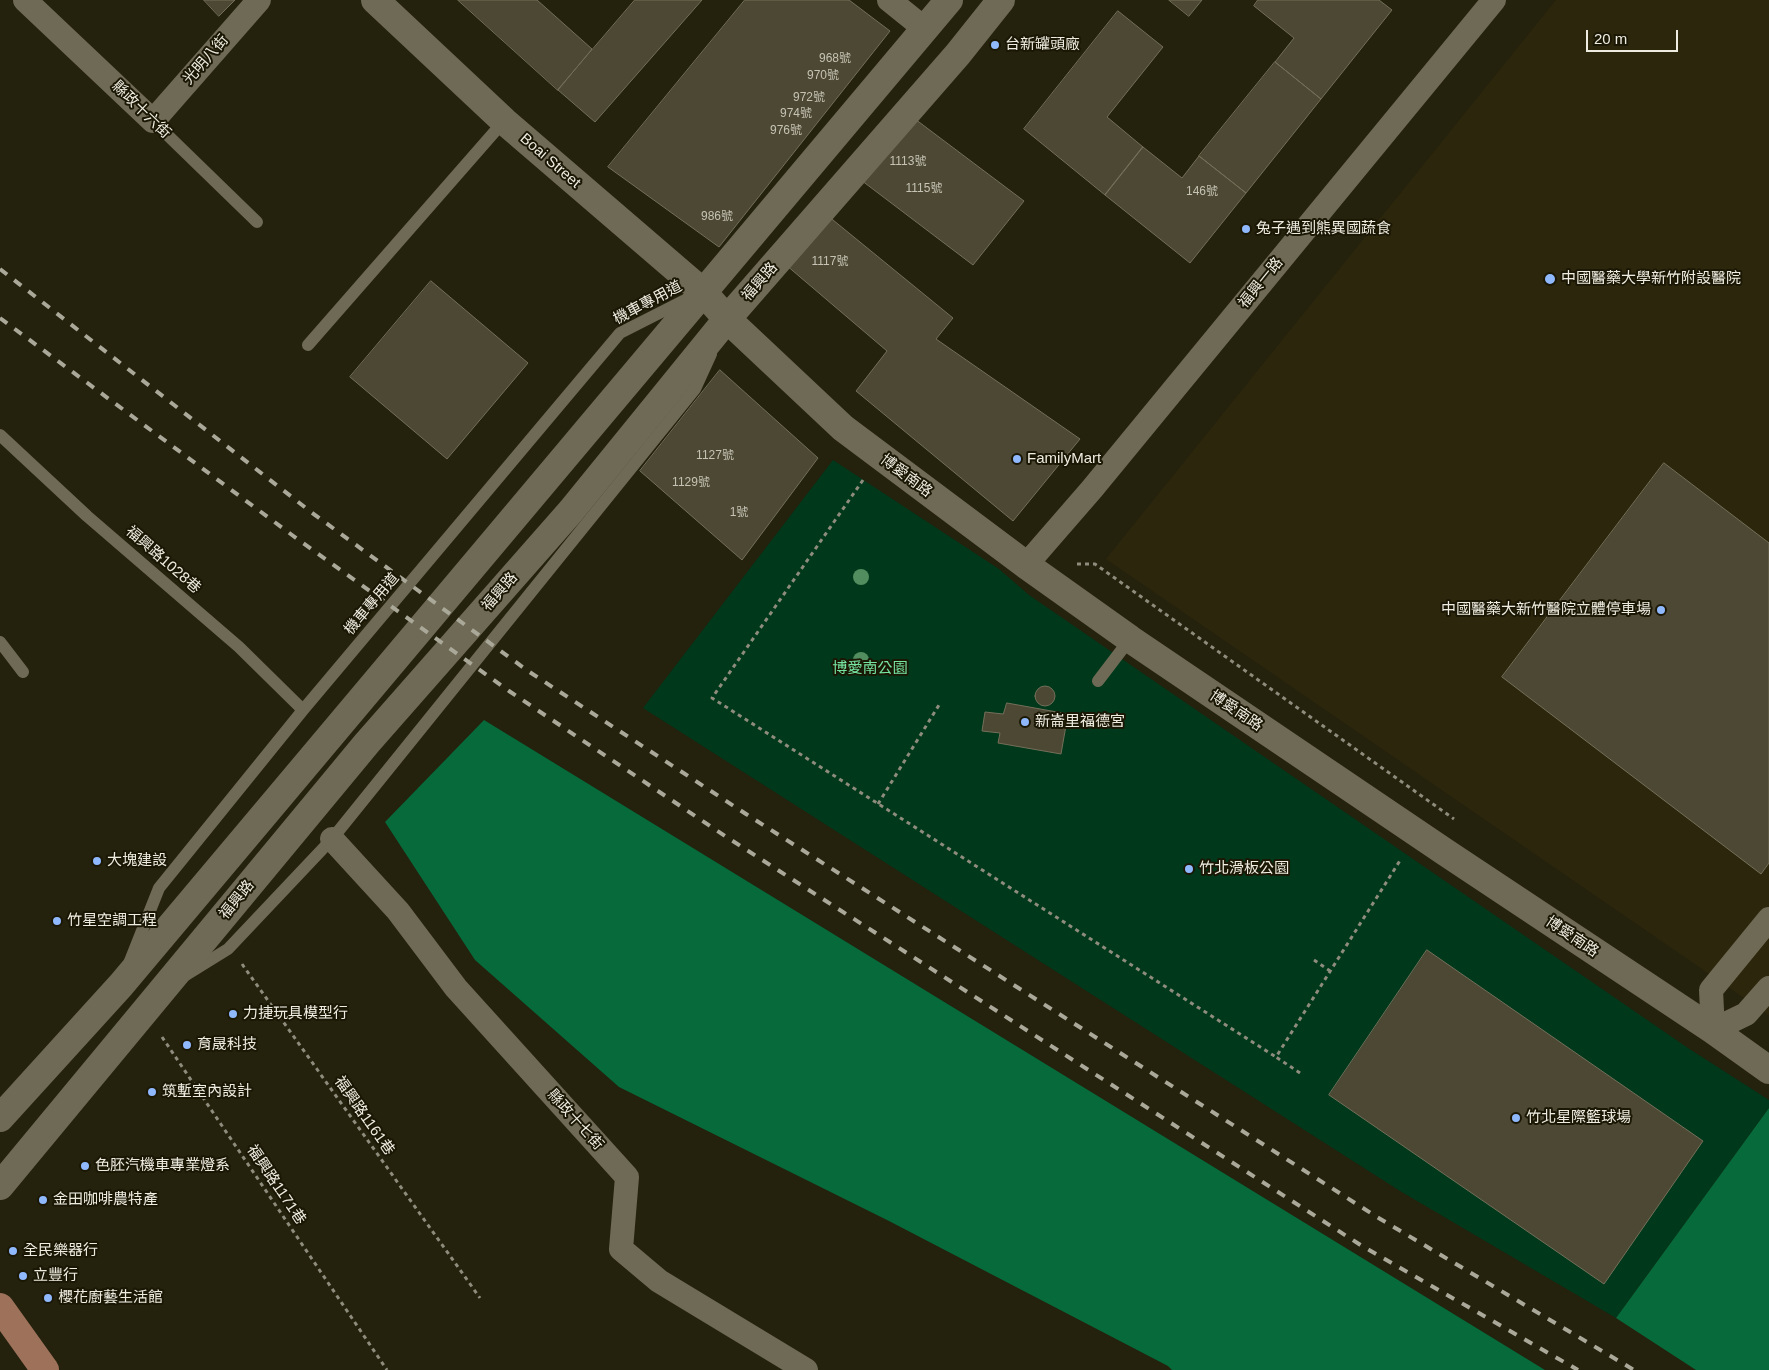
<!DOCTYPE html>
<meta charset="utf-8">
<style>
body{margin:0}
#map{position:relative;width:1769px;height:1370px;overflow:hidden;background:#24210d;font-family:Arial,sans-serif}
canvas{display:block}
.scale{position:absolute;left:1586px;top:30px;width:92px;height:22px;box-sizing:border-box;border:2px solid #eeece0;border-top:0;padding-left:6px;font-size:15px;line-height:18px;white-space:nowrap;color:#eeece0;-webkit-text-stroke:4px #1b1705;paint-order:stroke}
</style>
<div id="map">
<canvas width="1769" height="1370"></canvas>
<div class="scale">20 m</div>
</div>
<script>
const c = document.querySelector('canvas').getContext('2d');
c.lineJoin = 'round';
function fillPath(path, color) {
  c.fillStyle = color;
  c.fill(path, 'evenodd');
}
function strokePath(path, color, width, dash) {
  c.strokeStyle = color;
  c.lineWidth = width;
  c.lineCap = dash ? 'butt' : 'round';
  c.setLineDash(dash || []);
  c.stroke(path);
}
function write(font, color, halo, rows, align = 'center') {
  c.font = font + ' Arial,"Noto Sans TC",sans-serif';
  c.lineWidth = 4;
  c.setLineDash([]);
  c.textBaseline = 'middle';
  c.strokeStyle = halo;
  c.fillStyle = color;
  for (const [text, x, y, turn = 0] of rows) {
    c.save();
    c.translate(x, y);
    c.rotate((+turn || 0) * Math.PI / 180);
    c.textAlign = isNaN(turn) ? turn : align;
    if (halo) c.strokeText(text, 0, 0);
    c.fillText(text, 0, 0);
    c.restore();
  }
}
const built = new Path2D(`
 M 1556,0 L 1769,0 L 1769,1015 L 1106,559 Z`);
const green = new Path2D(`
 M 833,460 L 999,569 L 1029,595 L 1688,1048 L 1769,1100 L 1769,1108 L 1616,1318 L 1400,1191 L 643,708 Z`);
const forest = new Path2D(`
 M 484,720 L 1545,1370 L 1172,1370 L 1168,1366 L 889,1221 L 619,1087 L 475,960 L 385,822 Z
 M 1769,1108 L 1769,1370 L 1696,1370 L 1616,1318 Z`);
const building = new Path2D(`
 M 204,0 L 235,0 L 219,16 Z
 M 458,0 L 537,0 L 592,49 L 558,90 Z
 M 635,0 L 702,0 L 595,122 L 558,90 Z
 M 745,0 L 849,0 L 890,31 L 719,247 L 608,167 Z
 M 1169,0 L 1202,0 L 1189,16 Z
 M 1258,0 L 1379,0 L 1392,10 L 1321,99 L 1275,62 L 1294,38 L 1254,6 Z
 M 1118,11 L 1163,47 L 1107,117 L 1143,147 L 1105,195 L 1024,129 Z
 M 1275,62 L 1321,99 L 1246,193 L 1199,156 Z
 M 907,113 L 1024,201 L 973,265 L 853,174 Z
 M 1143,147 L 1182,178 L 1199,156 L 1246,193 L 1190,263 L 1105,195 Z
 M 822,211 L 953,318 L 936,339 L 1080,439 L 1013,521 L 856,391 L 887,351 L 786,265 Z
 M 431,281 L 528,363 L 447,459 L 350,377 Z
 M 720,370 L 818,458 L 742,560 L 640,471 Z
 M 1664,463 L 1769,543 L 1769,863 L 1761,874 L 1502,677 Z
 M1035 696a10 10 0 1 1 20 0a10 10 0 1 1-20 0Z
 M 1007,703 L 1068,714 L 1061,754 L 998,743 L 1000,733 L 982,731 L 985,712 L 1003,714 Z
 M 1427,950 L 1703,1141 L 1604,1284 L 1329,1095 Z`);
const path = new Path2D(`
 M 863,480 L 712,698 L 1276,1057
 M 1077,564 L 1095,564 L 1454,819
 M 878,804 L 939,705
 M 1314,960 L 1330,971
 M 242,964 L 480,1298
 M 162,1037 L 387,1370
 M 1300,1073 L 1276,1057 L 1401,859`);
const service = new Path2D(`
 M 153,121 L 257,222
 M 308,345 L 504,121
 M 0,435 L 87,516 L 239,647 L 303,710
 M 0,642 L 23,672
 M 1098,681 L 1130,639
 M 130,961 L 159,888 L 303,710 L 620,333 L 689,298
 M 186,975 L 228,949 L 332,839 L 695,389 L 711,354`);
const minor = new Path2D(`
 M 25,0 L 153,121 L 259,0
 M 889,0 L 925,29
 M 1026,565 L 1092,489 L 1494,0
 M 332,839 L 398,911 L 456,988 L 627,1177 L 621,1249 L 659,1281 L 806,1370
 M 1769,919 L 1711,990 L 1713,1030 L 1746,1014 L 1769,988`);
const tertiary = new Path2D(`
 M 375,0 L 504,121 L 703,292 L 727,319 L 843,428 L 1026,565 L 1130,639 L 1445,852 L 1713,1030 L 1769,1070
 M 0,1118 L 121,985 L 949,0
 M 0,1186 L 367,743 L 571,511 L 727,319 L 958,54 L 1001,0`);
const primary = new Path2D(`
 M 0,1307 L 45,1370`);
const rail = new Path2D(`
 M 0,269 L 311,512 L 528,671 L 746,814 L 1377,1217 L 1634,1370
 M 0,318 L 292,535 L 509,691 L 725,836 L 1362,1246 L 1578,1370`);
const trees = [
 [861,577],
 [861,660]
];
const markers = [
 [995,45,5,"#8fb8fd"],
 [1246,229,5,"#8fb8fd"],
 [1550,279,6,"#8fb8fd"],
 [1017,459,5,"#8fb8fd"],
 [1661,610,5,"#8fb8fd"],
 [1025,722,5,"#8fb8fd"],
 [97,861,5,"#8fb8fd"],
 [1189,869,5,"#8fb8fd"],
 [57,921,5,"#8fb8fd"],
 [233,1014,5,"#8fb8fd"],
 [187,1045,5,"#8fb8fd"],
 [152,1092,5,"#8fb8fd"],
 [1516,1118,5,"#8fb8fd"],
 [85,1166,5,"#8fb8fd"],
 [43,1200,5,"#8fb8fd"],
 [13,1251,5,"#8fb8fd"],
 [23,1276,5,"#8fb8fd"],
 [48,1298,5,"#8fb8fd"]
];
const numberNames = [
 ["968號",835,59],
 ["970號",823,76],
 ["972號",809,98],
 ["974號",796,114],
 ["976號",786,131],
 ["1113號",908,162],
 ["1115號",924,189],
 ["146號",1202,192],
 ["986號",717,217],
 ["1117號",830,262],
 ["1127號",715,456],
 ["1129號",691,483],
 ["1號",739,513]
];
const poiNames = [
 ["台新罐頭廠",1005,45],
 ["兔子遇到熊異國蔬食",1256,229],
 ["中國醫藥大學新竹附設醫院",1561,279],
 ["FamilyMart",1027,459],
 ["中國醫藥大新竹醫院立體停車場",1651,610,"right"],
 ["新崙里福德宮",1035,722],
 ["大塊建設",107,861],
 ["竹北滑板公園",1199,869],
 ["竹星空調工程",67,921],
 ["力捷玩具模型行",243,1014],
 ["育晟科技",197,1045],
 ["筑塹室內設計",162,1092],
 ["竹北星際籃球場",1526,1118],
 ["色胚汽機車專業燈系",95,1166],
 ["金田咖啡農特產",53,1200],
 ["全民樂器行",23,1251],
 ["立豐行",33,1276],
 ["櫻花廚藝生活館",58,1298]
];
const streetNames = [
 ["光明八街",206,60,-49],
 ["縣政十六街",141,110,44],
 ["Boai Street",550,161,41],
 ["福興路",760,282,-49],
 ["福興一路",1261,283,-51],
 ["機車專用道",648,303,-28],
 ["博愛南路",906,476,37],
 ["福興路1028巷",163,560,41],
 ["福興路",500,592,-49],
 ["機車專用道",372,604,-50],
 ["博愛南路",1236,711,34],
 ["福興路",237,900,-51],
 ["博愛南路",1572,937,34],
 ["福興路1161巷",364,1116,55],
 ["縣政十七街",575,1120,48],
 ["福興路1171巷",276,1185,56]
];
const parkNames = [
 ["博愛南公園",870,669]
];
fillPath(built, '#2c270c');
fillPath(green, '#00381b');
fillPath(forest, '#066a3b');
fillPath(building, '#4c4833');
strokePath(building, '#736f59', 1);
strokePath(path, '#8e8c7c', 3, [4, 4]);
strokePath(service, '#6f6a55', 12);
strokePath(minor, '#6f6a55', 24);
strokePath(tertiary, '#6f6a55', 28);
strokePath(primary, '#9e715b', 28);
strokePath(rail, '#aaa899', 4, [9, 9]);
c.fillStyle = '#518d5e';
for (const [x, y] of trees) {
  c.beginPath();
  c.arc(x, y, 8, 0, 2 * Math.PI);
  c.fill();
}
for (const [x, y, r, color] of markers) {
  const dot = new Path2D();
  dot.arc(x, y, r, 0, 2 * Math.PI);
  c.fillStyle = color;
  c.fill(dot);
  strokePath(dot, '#1b1705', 2);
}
write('12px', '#c6c3b5', null, numberNames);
write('15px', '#eeece0', '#1b1705', poiNames, 'left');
write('15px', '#eeece0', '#1b1705', streetNames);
write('15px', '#75e5a0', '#1b1705', parkNames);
</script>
